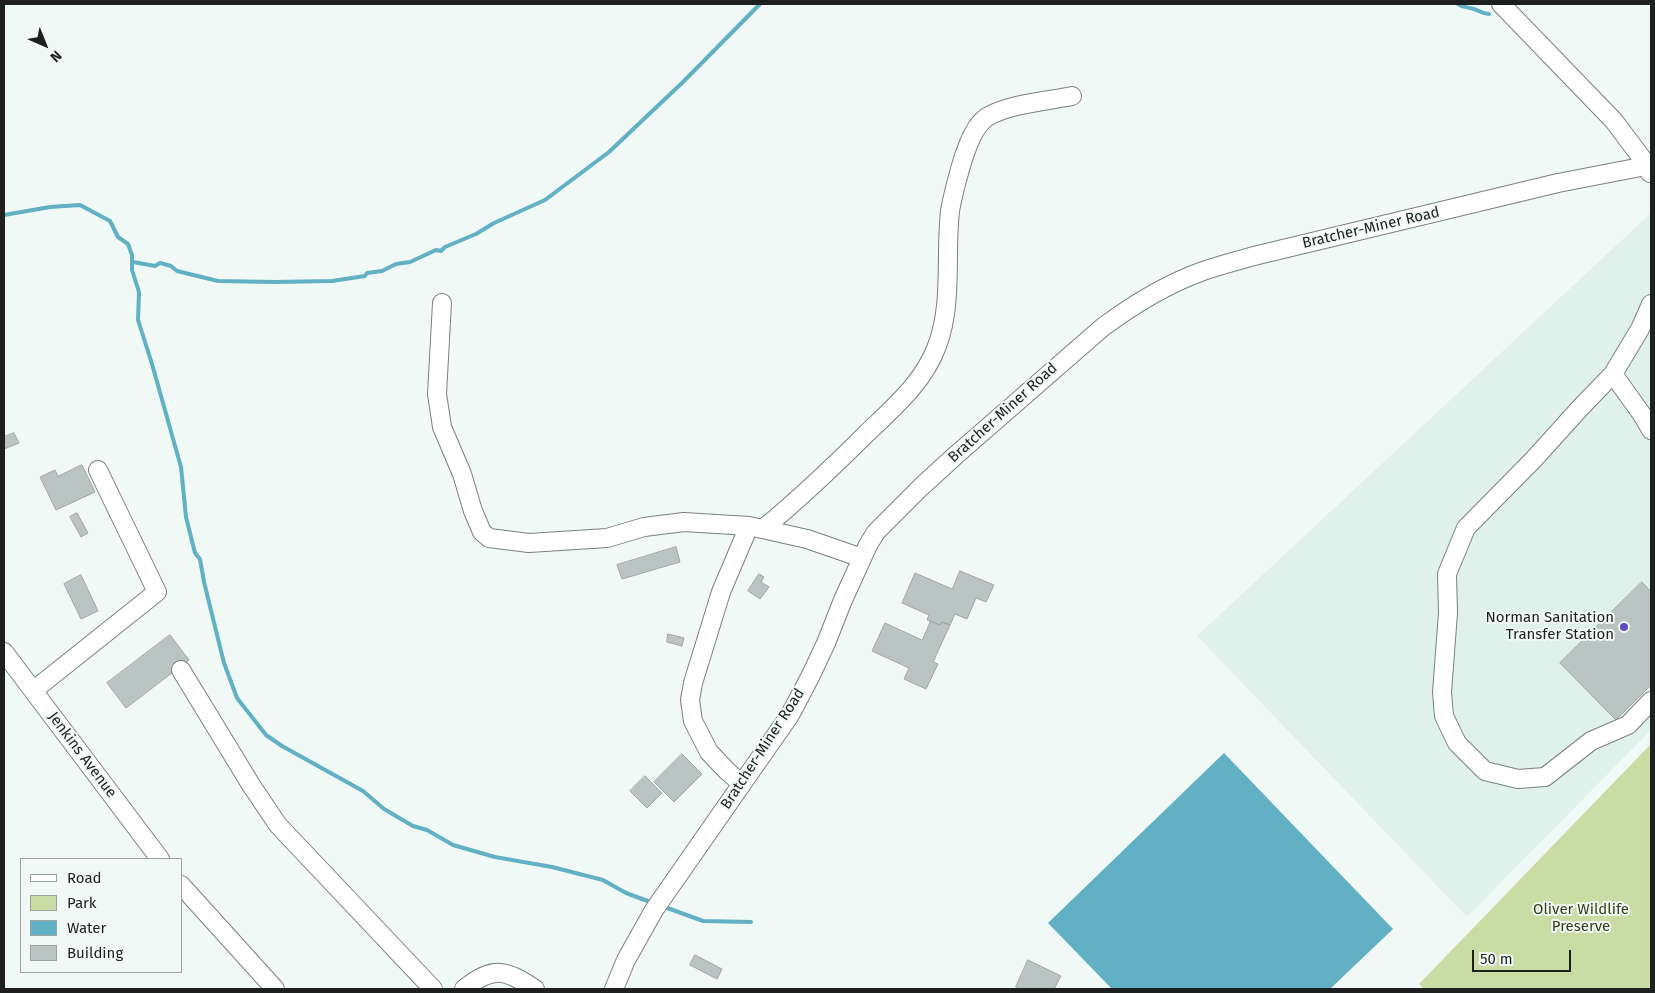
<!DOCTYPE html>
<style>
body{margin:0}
#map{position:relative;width:1655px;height:993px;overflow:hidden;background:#f0f9f6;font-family:"Fira Sans",sans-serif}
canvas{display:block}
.frame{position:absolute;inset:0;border:5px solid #1d201f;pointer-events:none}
.legend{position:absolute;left:20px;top:858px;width:162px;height:115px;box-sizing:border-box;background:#f0f9f6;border:1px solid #9ca2a0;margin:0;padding:6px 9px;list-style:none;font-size:15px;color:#1d201f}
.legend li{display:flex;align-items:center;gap:10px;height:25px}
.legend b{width:25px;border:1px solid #9ca2a0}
.north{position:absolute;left:20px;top:20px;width:50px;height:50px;-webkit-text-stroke:4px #f0f9f6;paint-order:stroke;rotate:136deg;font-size:14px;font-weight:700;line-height:20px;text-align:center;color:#1d201f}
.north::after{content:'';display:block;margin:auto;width:18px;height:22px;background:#1d201f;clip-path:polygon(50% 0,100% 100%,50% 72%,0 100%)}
.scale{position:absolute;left:1472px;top:950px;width:99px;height:22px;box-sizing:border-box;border:2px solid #1d201f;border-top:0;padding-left:6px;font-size:15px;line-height:18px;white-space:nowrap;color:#1d201f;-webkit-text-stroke:4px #f0f9f6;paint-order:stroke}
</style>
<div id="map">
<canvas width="1655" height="993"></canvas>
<div class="frame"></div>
<ul class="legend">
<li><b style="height:6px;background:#fff"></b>Road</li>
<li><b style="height:14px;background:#c8dca3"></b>Park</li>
<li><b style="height:14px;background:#61b0c4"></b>Water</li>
<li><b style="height:14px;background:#bac4c3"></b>Building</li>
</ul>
<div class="north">N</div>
<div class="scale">50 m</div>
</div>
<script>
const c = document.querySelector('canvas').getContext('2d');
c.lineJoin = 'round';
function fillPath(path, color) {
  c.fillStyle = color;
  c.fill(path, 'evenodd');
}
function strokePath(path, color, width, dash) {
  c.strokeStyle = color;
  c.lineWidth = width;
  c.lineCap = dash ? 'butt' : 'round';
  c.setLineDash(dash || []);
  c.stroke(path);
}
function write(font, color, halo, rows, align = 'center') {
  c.font = font + ' "Fira Sans",sans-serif';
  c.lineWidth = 4;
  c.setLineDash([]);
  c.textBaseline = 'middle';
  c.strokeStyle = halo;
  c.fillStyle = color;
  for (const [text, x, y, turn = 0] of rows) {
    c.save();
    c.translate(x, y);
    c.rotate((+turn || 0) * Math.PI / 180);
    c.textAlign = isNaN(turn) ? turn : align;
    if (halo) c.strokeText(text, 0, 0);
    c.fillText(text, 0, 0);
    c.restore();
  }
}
const built = new Path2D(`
 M 1651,213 L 1651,730 L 1467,917 L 1197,636 Z`);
const green = new Path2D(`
 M 1651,744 L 1651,989 L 1424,989 L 1419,984 Z`);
const water = new Path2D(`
 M 1224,753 L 1393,929 L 1330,989 L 1112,989 L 1048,923 Z`);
const stream = new Path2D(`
 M 1458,4 C 1464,8 1468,7 1474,9 C 1480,11 1482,14 1489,14
 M 4,215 L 50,207 L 80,205 L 110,221 L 118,237 L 128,244 L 132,255 L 132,270 L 139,292 L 138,320 L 152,364 L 181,467 L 186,517 L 195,553 L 200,559 L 204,582 L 224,663 L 237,698 L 266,735 L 282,746 L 363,791 L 384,809 L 401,819 L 413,826 L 427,830 L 453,845 L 495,857 L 552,867 L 603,880 L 626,893 L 653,903
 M 133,262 L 155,266 L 160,263 L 171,266 L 177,271 L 218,281 L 275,282 L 332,281 L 365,276 L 367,273 L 382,271 L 396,264 L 410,262 L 436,250 L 441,251 L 445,247 L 476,234 L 494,223 L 545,200 L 609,152 L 683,82 L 760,4
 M 662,906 L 703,921 L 751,922`);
const building = new Path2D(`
 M 14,433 L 19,443 L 4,449 L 4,437 Z
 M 82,465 L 95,492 L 56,510 L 40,477 L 55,470 L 58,476 Z
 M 77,513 L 88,533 L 81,537 L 70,517 Z
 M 676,547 L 680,562 L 622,579 L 617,565 Z
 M 960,571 L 994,585 L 986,602 L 976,598 L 967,619 L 955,614 L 950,625 L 942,622 L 940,625 L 927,620 L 929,615 L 902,603 L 915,573 L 952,589 Z
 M 759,574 L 764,577 L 761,582 L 769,587 L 760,599 L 748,591 Z
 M 81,575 L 98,611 L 81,619 L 64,584 Z
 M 1642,582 L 1651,592 L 1651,685 L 1616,720 L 1560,663 Z
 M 931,621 L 940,625 L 942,622 L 950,625 L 933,662 L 938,664 L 926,689 L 904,679 L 909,668 L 872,651 L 885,623 L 922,640 Z
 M 668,634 L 684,638 L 682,646 L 667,642 Z
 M 170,635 L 189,660 L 126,708 L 107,683 Z
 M 682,754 L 702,774 L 674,802 L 654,782 Z
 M 645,776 L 662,793 L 647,808 L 630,791 Z
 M 695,955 L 722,969 L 717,979 L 690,965 Z
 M 1028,960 L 1061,976 L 1054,989 L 1021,989 L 1016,987 Z`);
const minor = new Path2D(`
 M 1501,4 L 1614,121 L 1647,165 L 1650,173
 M 442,303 L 437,394 L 442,427 L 462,474 L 473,511 L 482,532 L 489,538 L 529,543 L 607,538 L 644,527 L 684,522 L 749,526 L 807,539 L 862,558
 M 1651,304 L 1640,329 L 1613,374 L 1581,407 L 1534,459 L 1466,528 L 1447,574 L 1448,613 L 1442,692 L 1444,716 L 1457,743 L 1485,771 L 1518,779 L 1545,777 L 1591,741 L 1628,725 L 1651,701
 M 1613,374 L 1643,416 L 1651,430
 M 763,529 C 799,499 833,467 866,434 C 893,408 924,382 937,346 C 953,304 945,255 950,211 C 953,194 958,176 963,159 C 968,145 974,126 987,117 C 1008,104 1047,101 1072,96
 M 4,652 L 160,859
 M 181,670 L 251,785 L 278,825 L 433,989
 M 34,690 L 157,592 L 98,470
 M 742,784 L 727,771 L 709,752 L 693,721 L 690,700 L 693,683 L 721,592 L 749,526
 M 181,885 L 275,989
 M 464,989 C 494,965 506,970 535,989
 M 614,989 L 626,960 L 654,910 L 790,715 L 811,675 L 826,643 L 843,600 L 868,545 L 876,532 L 921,487 L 956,455 L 1103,327 C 1134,304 1167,284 1203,271 C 1221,265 1240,260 1258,255 L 1558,183 L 1651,165`);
const markers = [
 [1624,627,5,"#5f4cc4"]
];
const streetNames = [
 ["Bratcher-Miner Road",1371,228,-13],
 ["Bratcher-Miner Road",1003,413,-42],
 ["Bratcher-Miner Road",763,749,-57],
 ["Jenkins Avenue",82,755,53]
];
const poiNames = [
 ["Norman Sanitation",1614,618],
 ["Transfer Station",1614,635]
];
const parkNames = [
 ["Oliver Wildlife",1581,910],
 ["Preserve",1581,927]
];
fillPath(built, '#dff1ea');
fillPath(green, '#c8dca3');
fillPath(water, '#61b0c4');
strokePath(stream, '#61b0c4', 4);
fillPath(building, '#bac4c3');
strokePath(building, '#9da6a5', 1);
strokePath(minor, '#78817d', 20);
strokePath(minor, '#fff', 18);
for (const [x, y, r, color] of markers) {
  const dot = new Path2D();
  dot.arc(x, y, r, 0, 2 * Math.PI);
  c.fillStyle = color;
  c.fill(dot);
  strokePath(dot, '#f0f9f6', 2);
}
write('15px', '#1d201f', '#f0f9f6', streetNames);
write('15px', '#1d201f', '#f0f9f6', poiNames, 'right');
write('15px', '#323f14', '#f0f9f6', parkNames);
</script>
